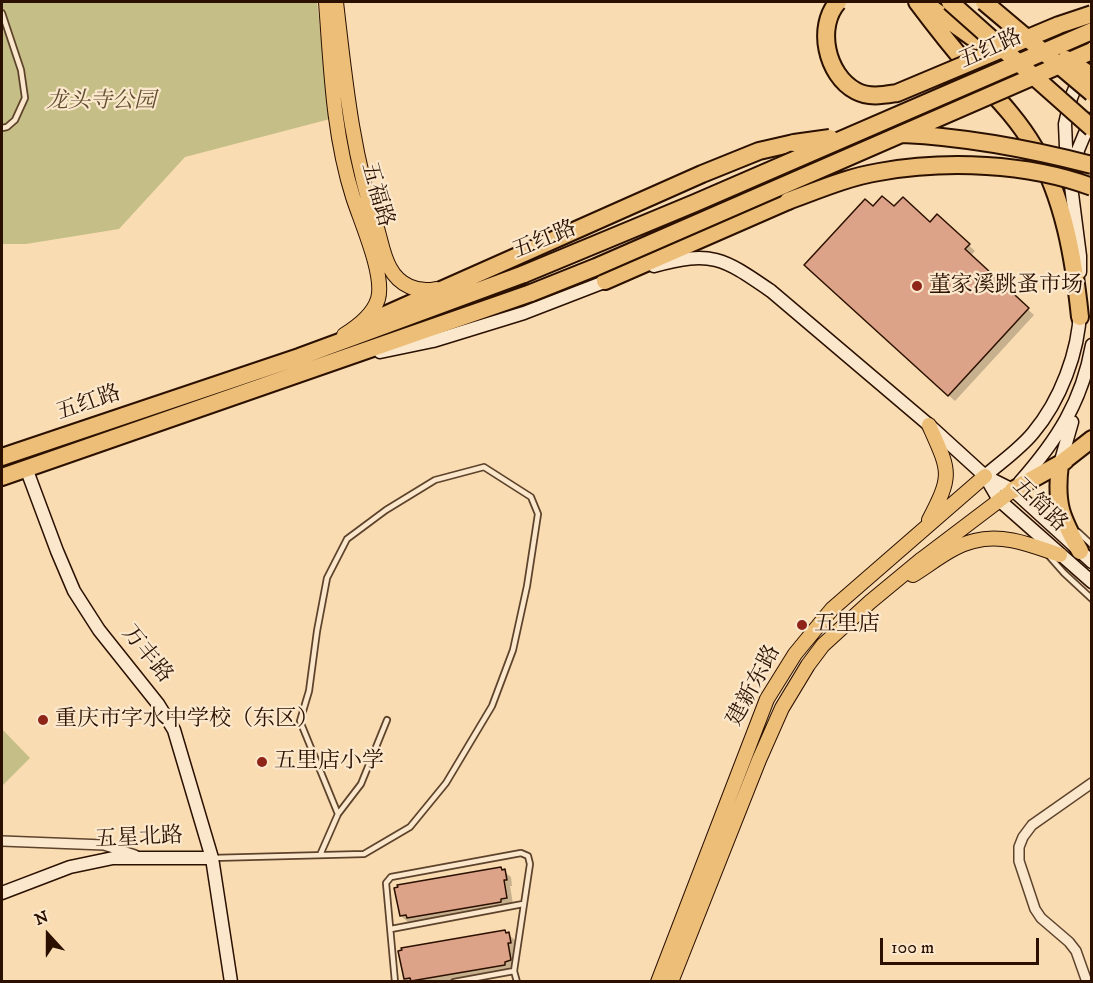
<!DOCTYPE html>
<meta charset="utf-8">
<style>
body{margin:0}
#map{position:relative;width:1093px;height:983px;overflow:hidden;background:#f9dcb1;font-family:"IM FELL DW Pica",serif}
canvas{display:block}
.frame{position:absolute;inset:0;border:3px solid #2b1000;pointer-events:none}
.north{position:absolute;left:18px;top:905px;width:60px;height:60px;-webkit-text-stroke:4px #fbe8cc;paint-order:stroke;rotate:339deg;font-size:16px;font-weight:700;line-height:24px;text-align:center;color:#2b1000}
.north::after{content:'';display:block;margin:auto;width:21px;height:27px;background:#2b1000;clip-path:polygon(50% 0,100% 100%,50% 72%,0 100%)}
.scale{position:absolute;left:880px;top:938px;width:159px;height:27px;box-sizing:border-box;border:3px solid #2b1000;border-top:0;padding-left:8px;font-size:18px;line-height:21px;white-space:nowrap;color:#2b1000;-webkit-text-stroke:4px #fbe8cc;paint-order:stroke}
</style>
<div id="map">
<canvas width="1093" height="983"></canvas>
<div class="frame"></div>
<div class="north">N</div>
<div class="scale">100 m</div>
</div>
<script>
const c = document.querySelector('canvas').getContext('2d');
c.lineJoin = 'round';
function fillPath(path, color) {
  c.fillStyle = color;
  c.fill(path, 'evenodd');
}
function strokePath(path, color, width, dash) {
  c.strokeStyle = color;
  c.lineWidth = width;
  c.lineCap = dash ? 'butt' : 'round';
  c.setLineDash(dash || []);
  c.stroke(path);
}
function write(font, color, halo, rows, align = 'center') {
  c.font = font + ' "IM FELL DW Pica","Noto Serif SC",serif';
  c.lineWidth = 4.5;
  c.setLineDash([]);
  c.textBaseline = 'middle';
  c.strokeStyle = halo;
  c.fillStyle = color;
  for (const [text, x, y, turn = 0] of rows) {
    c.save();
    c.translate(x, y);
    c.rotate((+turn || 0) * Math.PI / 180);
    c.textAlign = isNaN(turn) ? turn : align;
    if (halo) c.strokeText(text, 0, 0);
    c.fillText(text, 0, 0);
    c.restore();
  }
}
const green = new Path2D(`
 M 2,2 L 317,2 L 330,119 L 185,157 L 119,229 L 26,244 L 2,244 Z
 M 2,729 L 30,758 L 2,786 Z`);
const shadow = new Path2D(`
 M 873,208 L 894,209 L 930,224 L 937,216 L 975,251 L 970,256 L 1034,315 L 955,401 L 812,271 Z
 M 503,871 L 511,877 L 512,886 L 510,886 L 513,904 L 414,923 L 412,921 L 408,922 L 401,916 Z
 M 505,932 L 515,940 L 516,949 L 513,949 L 517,966 L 510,968 L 511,971 L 447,982 L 408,982 L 405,979 Z`);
const building = new Path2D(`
 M 882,196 L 894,206 L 903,197 L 930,222 L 937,214 L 970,244 L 965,249 L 1029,308 L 948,396 L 804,265 L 865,199 L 873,206 Z
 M 501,867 L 502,870 L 505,869 L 507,880 L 504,880 L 507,898 L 501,899 L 501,902 L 407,918 L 406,915 L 400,916 L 394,888 L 398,887 L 397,885 Z
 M 505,930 L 506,933 L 509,932 L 511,943 L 508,943 L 511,960 L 505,962 L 505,965 L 411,981 L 410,978 L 404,979 L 398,951 L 402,950 L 401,948 Z`);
const lane = new Path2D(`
 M 2,13 L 21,70 L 25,98 L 15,120 L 7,127 L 2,128
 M 1034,502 L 1057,516
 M 1078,532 L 1092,545
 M 1049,556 L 1064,573 L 1092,599
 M 320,855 L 338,814 L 361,784 L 387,720
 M 212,858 L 364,854 L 410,827 L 446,783 L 492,706 L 513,650 L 527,586 L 538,514 L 531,497 L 484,467 L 435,480 L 386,510 L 347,539 L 327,578 L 317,631 L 309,691 L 300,721 L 338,814
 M 391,929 L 523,904
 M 395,982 L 386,883 L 391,877 L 521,853 L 528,856 L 530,864 L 514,971 L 517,982
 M 454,982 L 514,971`);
const street = new Path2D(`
 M 2,841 L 104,845 L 135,855
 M 1087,982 L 1076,951 L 1069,942 L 1041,918 L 1035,909 L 1019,861 L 1019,847 L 1023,837 L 1032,825 L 1092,783`);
const secondary = new Path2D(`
 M 1076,168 L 1078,150 L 1091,119
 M 654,266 C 712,250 723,258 771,291 L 929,425 L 985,476 L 1013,490 L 1092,562
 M 1080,272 L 1080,256 L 1066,147 L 1065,124 L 1071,98 L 1080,76
 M 380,352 L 433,341 L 524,313 L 612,279
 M 1060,464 L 1072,422
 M 26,468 L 57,551 L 74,591 L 99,630 L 158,704 L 174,730 L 212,858 L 231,982
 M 985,476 C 1001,462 1020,449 1033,433 C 1060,401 1079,352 1080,310
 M 985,476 L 999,500 L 1092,582
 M 1020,482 C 1057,440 1082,402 1092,345
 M 2,893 L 70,867 L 113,858 L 212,858`);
const primary = new Path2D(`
 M 326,2 C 331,67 333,134 353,197 C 361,222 385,275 378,299 C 373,315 357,327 344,335
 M 336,2 C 345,79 352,154 377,228 C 381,241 383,256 390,268 C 399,285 417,293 436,289
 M 929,425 C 950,472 953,474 929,520
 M 913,575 C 931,564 952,546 974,541 C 1004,533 1033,546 1060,555
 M 658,982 L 767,699 L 795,654 L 832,609 L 985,476
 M 671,982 L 759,760 L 782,708 L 808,665 L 823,645 L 870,602 L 922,559 L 1013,490`);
const highway = new Path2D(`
 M 917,2 C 935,26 954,50 974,73 C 995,96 1018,119 1034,147 C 1064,198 1074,259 1080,317
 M 923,2 L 1004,60
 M 605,281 L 788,201
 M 378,318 L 702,174 L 759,151 L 794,143
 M 2,457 L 299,357 L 524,274
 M 2,477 L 531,293
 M 1013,490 L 1065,461
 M 1080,551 C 1061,517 1055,504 1060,464 L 1092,439`);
const highwayBridge = new Path2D(`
 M 838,2 C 816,26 826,75 856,91 C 869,98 884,95 897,93 L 1059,25 L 1092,14
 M 950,2 L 1092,128
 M 984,2 L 1092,93
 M 1066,59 L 1092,76
 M 903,134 C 967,137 1030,149 1092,165
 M 794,143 L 830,138
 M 788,201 C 818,190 848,177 879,172 C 946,160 1028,163 1092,187
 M 524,274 L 695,203 L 1092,31
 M 531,293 L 596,267 L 1092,51`);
const markers = [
 [917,286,6,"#8f2418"],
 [802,625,6,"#8f2418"],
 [43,720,6,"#8f2418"],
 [262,762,6,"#8f2418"]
];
const streetNames = [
 ["五红路",991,50,-24],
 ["五福路",376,195,74],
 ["五红路",545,241,-22],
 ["五红路",89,404,-19],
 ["五简路",1039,506,44],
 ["万丰路",146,655,51],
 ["建新东路",755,686,-62],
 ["五星北路",139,839,-3]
];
const parkNames = [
 ["龙头寺公园",101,102]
];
const poiNames = [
 ["董家溪跳蚤市场",929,286],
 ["五里店",814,625],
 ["重庆市字水中学校（东区）",55,720],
 ["五里店小学",274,762]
];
fillPath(green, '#c5be86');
fillPath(shadow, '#0003');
fillPath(building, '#dda388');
strokePath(building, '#2b1000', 1.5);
strokePath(lane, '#5e432c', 8);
strokePath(street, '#5e432c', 12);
strokePath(secondary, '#2b1000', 15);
strokePath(primary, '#2b1000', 16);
strokePath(highway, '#2b1000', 20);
strokePath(lane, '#fbe8cc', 4.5);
strokePath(street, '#fbe8cc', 9);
strokePath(secondary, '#fbe8cc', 12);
strokePath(primary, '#ecbe78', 14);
strokePath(highway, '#ecbe78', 16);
strokePath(highwayBridge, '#2b1000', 20, []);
strokePath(highwayBridge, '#ecbe78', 16);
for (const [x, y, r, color] of markers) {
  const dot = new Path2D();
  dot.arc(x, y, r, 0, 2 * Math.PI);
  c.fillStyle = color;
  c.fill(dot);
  strokePath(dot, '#fbe8cc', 2);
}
write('22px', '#2b1000', '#fbe8cc', streetNames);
write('italic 22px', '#614d2f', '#fbe8cc', parkNames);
write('22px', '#2b1000', '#fbe8cc', poiNames, 'left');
</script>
